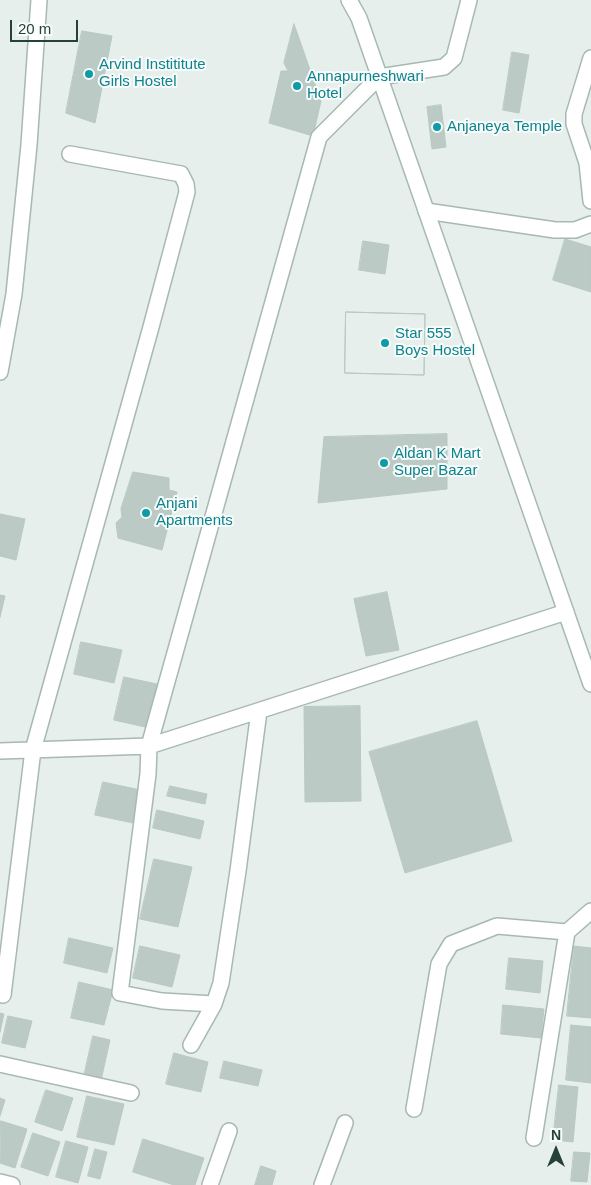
<!DOCTYPE html>
<style>
body{margin:0}
#map{position:relative;width:591px;height:1185px;overflow:hidden;background:#e6efeb;font-family:Arial,sans-serif}
canvas{display:block}
.north{position:absolute;left:531px;top:1125px;width:50px;height:50px;-webkit-text-stroke:4px #f7fbf9;paint-order:stroke;rotate:0deg;font-size:14px;font-weight:700;line-height:20px;text-align:center;color:#24423a}
.north::after{content:'';display:block;margin:auto;width:18px;height:22px;background:#24423a;clip-path:polygon(50% 0,100% 100%,50% 72%,0 100%)}
.scale{position:absolute;left:10px;top:20px;width:68px;height:22px;box-sizing:border-box;border:2px solid #24423a;border-top:0;padding-left:6px;font-size:15px;line-height:18px;white-space:nowrap;color:#24423a;-webkit-text-stroke:4px #f7fbf9;paint-order:stroke}
</style>
<div id="map">
<canvas width="591" height="1185"></canvas>
<div class="north">N</div>
<div class="scale">20 m</div>
</div>
<script>
const c = document.querySelector('canvas').getContext('2d');
c.lineJoin = 'round';
function fillPath(path, color) {
  c.fillStyle = color;
  c.fill(path, 'evenodd');
}
function strokePath(path, color, width, dash) {
  c.strokeStyle = color;
  c.lineWidth = width;
  c.lineCap = dash ? 'butt' : 'round';
  c.setLineDash(dash || []);
  c.stroke(path);
}
function write(font, color, halo, rows, align = 'center') {
  c.font = font + ' Arial,sans-serif';
  c.lineWidth = 4;
  c.setLineDash([]);
  c.textBaseline = 'middle';
  c.strokeStyle = halo;
  c.fillStyle = color;
  for (const [text, x, y, turn = 0] of rows) {
    c.save();
    c.translate(x, y);
    c.rotate((+turn || 0) * Math.PI / 180);
    c.textAlign = isNaN(turn) ? turn : align;
    if (halo) c.strokeText(text, 0, 0);
    c.fillText(text, 0, 0);
    c.restore();
  }
}
const building = new Path2D(`
 M 294,24 L 321,101 L 313,136 L 269,123 L 281,71 L 288,71 L 284,63 Z
 M 82,31 L 112,36 L 95,123 L 66,113 Z
 M 512,52 L 529,55 L 519,113 L 503,110 Z
 M 441,105 L 446,147 L 432,149 L 427,107 Z
 M 565,239 L 591,247 L 591,292 L 553,280 Z
 M 363,241 L 389,245 L 385,274 L 359,270 Z
 M 346,312 L 425,314 L 424,375 L 345,373 Z
 M 346,312 L 425,314 L 424,375 L 345,373 Z
 M 447,434 L 447,489 L 318,503 L 324,437 Z
 M 133,472 L 169,478 L 169,490 L 177,492 L 162,550 L 118,538 L 116,523 L 122,517 L 121,509 Z
 M 0,514 L 25,519 L 16,560 L 0,556 Z
 M 387,592 L 399,650 L 366,656 L 354,599 Z
 M 0,595 L 5,596 L 0,617 Z
 M 81,642 L 122,650 L 114,683 L 74,674 Z
 M 124,677 L 157,684 L 145,727 L 114,720 Z
 M 360,706 L 361,801 L 305,802 L 304,707 Z
 M 477,721 L 512,841 L 405,873 L 369,752 Z
 M 103,782 L 145,791 L 138,824 L 95,815 Z
 M 170,786 L 207,794 L 205,804 L 167,796 Z
 M 157,810 L 204,821 L 200,839 L 153,828 Z
 M 154,859 L 192,867 L 178,927 L 140,919 Z
 M 69,938 L 113,948 L 107,973 L 64,963 Z
 M 140,946 L 180,955 L 172,987 L 133,978 Z
 M 574,946 L 591,948 L 591,1018 L 567,1016 Z
 M 509,958 L 543,961 L 540,993 L 506,989 Z
 M 79,982 L 113,990 L 104,1025 L 71,1018 Z
 M 503,1005 L 544,1009 L 541,1038 L 501,1034 Z
 M 0,1013 L 4,1014 L 0,1032 Z
 M 8,1016 L 32,1021 L 25,1048 L 2,1043 Z
 M 571,1025 L 591,1027 L 591,1083 L 566,1080 Z
 M 93,1036 L 110,1040 L 100,1085 L 83,1081 Z
 M 174,1053 L 208,1062 L 201,1092 L 166,1084 Z
 M 224,1061 L 262,1070 L 258,1086 L 220,1078 Z
 M 559,1085 L 578,1087 L 573,1142 L 553,1140 Z
 M 46,1090 L 73,1098 L 62,1131 L 35,1122 Z
 M 87,1096 L 124,1104 L 114,1145 L 77,1137 Z
 M 0,1098 L 5,1100 L 0,1116 Z
 M 1,1121 L 27,1129 L 15,1168 L 0,1163 Z
 M 33,1133 L 60,1142 L 48,1176 L 21,1167 Z
 M 143,1139 L 204,1158 L 195,1185 L 174,1185 L 133,1172 Z
 M 66,1141 L 88,1147 L 78,1183 L 56,1177 Z
 M 95,1149 L 107,1152 L 100,1179 L 88,1176 Z
 M 574,1152 L 590,1153 L 587,1182 L 571,1181 Z
 M 261,1166 L 276,1171 L 272,1185 L 255,1185 Z`);
const minor = new Path2D(`
 M 591,58 L 574,114 L 574,124 L 587,163 L 591,201
 M 426,211 L 555,230 L 575,230 L 591,224
 M 0,372 L 14,294 L 29,145 L 39,0
 M 0,751 L 149,746 L 566,612
 M 3,995 L 33,750 L 151,327 L 187,192 L 186,184 L 181,174 L 70,154
 M 214,1004 L 162,1001 L 120,993 L 148,774 L 149,746 L 319,137 L 379,77 L 444,67 L 454,58 L 469,0
 M 191,1045 L 214,1004 L 221,983 L 238,871 L 259,711
 M 0,1064 L 131,1093
 M 414,1109 L 439,964 L 451,944 L 497,926 L 567,932 L 591,911
 M 534,1138 L 567,932
 M 0,1182 L 12,1185
 M 210,1185 L 229,1131
 M 322,1185 L 345,1123`);
const tertiary = new Path2D(`
 M 349,0 L 359,18 L 591,684`);
const markers = [
 [89,74,5,"#0f9aa8"],
 [297,86,5,"#0f9aa8"],
 [437,127,5,"#0f9aa8"],
 [385,343,5,"#0f9aa8"],
 [384,463,5,"#0f9aa8"],
 [146,513,5,"#0f9aa8"]
];
const cultureNames = [
 ["Arvind Instititute",99,65],
 ["Girls Hostel",99,82],
 ["Annapurneshwari",307,77],
 ["Hotel",307,94],
 ["Anjaneya Temple",447,127],
 ["Star 555",395,334],
 ["Boys Hostel",395,351],
 ["Aldan K Mart",394,454],
 ["Super Bazar",394,471],
 ["Anjani",156,504],
 ["Apartments",156,521]
];
fillPath(building, '#bbcac4');
strokePath(building, '#b8c9c2', 1);
strokePath(minor, '#a8b8b2', 18);
strokePath(tertiary, '#a8b8b2', 18);
strokePath(minor, '#fff', 15);
strokePath(tertiary, '#fff', 15);
for (const [x, y, r, color] of markers) {
  const dot = new Path2D();
  dot.arc(x, y, r, 0, 2 * Math.PI);
  c.fillStyle = color;
  c.fill(dot);
  strokePath(dot, '#f7fbf9', 2);
}
write('15px', '#0d838f', '#f7fbf9', cultureNames, 'left');
</script>
